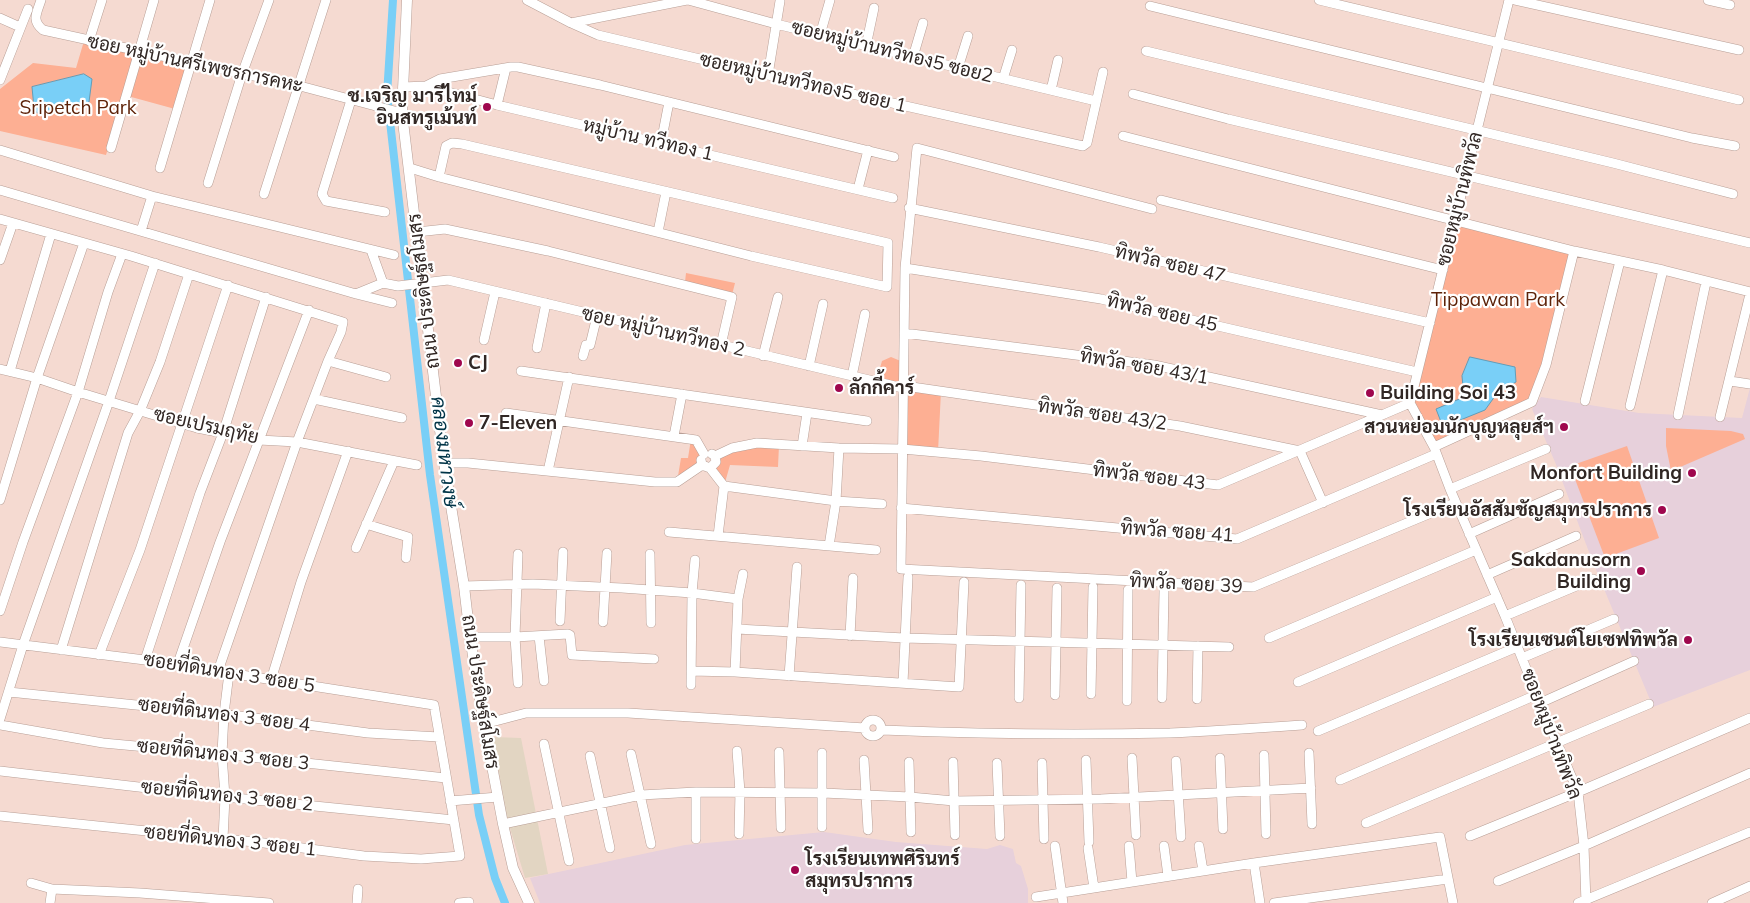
<!DOCTYPE html>
<meta charset="utf-8">
<style>
body{margin:0}
canvas{display:block;background:#f5dad1}
</style>
<canvas width="1750" height="903"></canvas>
<script>
const c = document.querySelector('canvas').getContext('2d');
c.lineJoin = 'round';
function fillPath(path, color) {
  c.fillStyle = color;
  c.fill(path, 'evenodd');
}
function strokePath(path, color, width, dash) {
  c.strokeStyle = color;
  c.lineWidth = width;
  c.lineCap = dash ? 'butt' : 'round';
  c.setLineDash(dash || []);
  c.stroke(path);
}
function write(font, color, halo, rows, align = 'center') {
  c.font = font + ' Mulish,Sarabun,sans-serif';
  c.lineWidth = 4.5;
  c.setLineDash([]);
  c.textBaseline = 'middle';
  c.strokeStyle = halo;
  c.fillStyle = color;
  for (const [text, x, y, turn = 0] of rows) {
    c.save();
    c.translate(x, y);
    c.rotate((+turn || 0) * Math.PI / 180);
    c.textAlign = isNaN(turn) ? turn : align;
    if (halo) c.strokeText(text, 0, 0);
    c.fillText(text, 0, 0);
    c.restore();
  }
}
const commercial = new Path2D(`
 M 493,737 L 521,738 L 548,874 L 525,878 L 506,815 Z`);
const education = new Path2D(`
 M 1750,388 L 1750,670 L 1653,707 L 1592,560 L 1555,462 L 1532,409 L 1541,397 L 1639,413 L 1742,418 Z
 M 824,832 L 896,842 L 987,849 L 1000,845 L 1013,849 L 1016,863 L 1021,866 L 1028,889 L 1028,903 L 540,903 L 530,878 L 685,845 Z`);
const green = new Path2D(`
 M 84,41 L 190,63 L 175,109 L 124,95 L 106,155 L 0,131 L 0,89 L 33,63 L 76,68 Z
 M 1455,221 L 1574,251 L 1532,402 L 1434,447 L 1410,403 Z
 M 686,273 L 735,283 L 732,295 L 685,282 Z
 M 891,357 L 903,362 L 903,388 L 941,391 L 938,452 L 902,449 L 903,388 L 876,382 L 882,361 Z
 M 1666,428 L 1731,431 L 1743,434 L 1745,439 L 1671,471 L 1666,446 Z
 M 691,439 L 704,454 L 702,465 L 677,482 L 681,458 L 688,458 Z
 M 779,445 L 778,467 L 730,465 L 724,486 L 710,468 L 732,448 Z
 M 1627,446 L 1659,538 L 1605,558 L 1570,466 Z`);
const water = new Path2D(`
 M 84,74 L 92,79 L 89,102 L 84,105 L 37,113 L 34,108 L 32,87 Z
 M 1470,357 L 1515,367 L 1516,382 L 1498,392 L 1485,410 L 1443,427 L 1436,409 L 1464,397 L 1462,376 Z`);
const canal = new Path2D(`
 M 393,0 L 387,95 L 430,475 L 479,815 L 495,878 L 505,903`);
const minor = new Path2D(`
 M 41,0 C 37,13 31,20 43,30 L 300,86 L 402,113
 M 527,0 L 571,23 L 598,35 L 768,75 L 1083,146 L 1087,143 L 1103,72
 M 688,0 L 776,24 L 1096,101
 M 1319,0 L 1739,100
 M 1509,0 L 1410,403 L 1434,447 L 1450,489 L 1505,616 L 1540,703 L 1578,792 L 1584,846 L 1586,903
 M 1515,0 L 1739,50
 M 1708,0 L 1730,5
 M 1150,6 L 1692,138 L 1735,146
 M 0,18 L 20,27
 M 571,23 L 687,0
 M 820,35 L 830,0
 M 89,41 L 102,0
 M 866,46 L 874,8
 M 1146,51 L 1613,163 L 1733,194
 M 913,57 L 923,23
 M 958,68 L 968,36
 M 768,75 L 780,1
 M 1003,79 L 1012,50
 M 0,80 L 28,9
 M 426,86 L 440,79 L 511,67 L 518,67 L 600,85 L 894,157
 M 403,87 L 426,86 L 497,105 L 893,198
 M 1051,90 L 1058,60
 M 1133,94 L 1228,119 L 1750,243
 M 351,100 L 322,194 L 326,201 L 385,212
 M 497,105 L 506,68
 M 1123,136 L 1574,251 L 1663,270 L 1750,292
 M 661,143 L 669,102
 M 111,148 L 154,0
 M 0,150 L 152,196 L 394,255
 M 160,168 L 210,0
 M 410,168 L 439,177 L 751,256 L 887,287 L 888,243 L 462,144 L 452,143 L 446,146 L 439,177
 M 208,183 L 242,74 L 269,0
 M 858,189 L 868,150
 M 0,190 L 356,294 L 383,283 L 398,286 L 448,280 L 903,388 L 912,387 L 1180,426 L 1300,451 L 1323,503
 M 264,194 L 326,0
 M 1161,200 L 1443,270
 M 909,208 L 1099,247 L 1430,323
 M 1152,209 L 917,148 L 905,268 L 901,569 L 1253,587 L 1455,503
 M 0,219 L 131,256 L 343,322 L 341,332 L 328,361 L 297,442 L 218,671
 M 141,231 L 152,196
 M 417,232 L 445,229 L 548,251 L 732,297 L 721,345
 M 658,232 L 666,192
 M 371,250 L 383,283
 M 0,260 L 13,223
 M 905,268 L 1101,299 L 1417,372
 M 356,294 L 392,303
 M 904,333 L 1154,365 L 1382,415
 M 484,340 L 495,292
 M 537,348 L 546,303
 M 583,356 L 586,345 L 590,345 L 597,316
 M 763,356 L 778,297
 M 328,361 L 386,377
 M 809,366 L 823,304
 M 0,369 L 37,378 L 78,392 L 197,428 L 259,440 L 297,442 L 417,465
 M 10,371 L 51,234
 M 521,371 L 867,421
 M 852,376 L 865,314
 M 1730,381 L 1750,384
 M 314,399 L 402,418
 M 1585,401 L 1620,261
 M 1630,406 L 1663,270
 M 506,413 L 696,440 L 704,454
 M 1678,415 L 1706,282
 M 1720,417 L 1750,294
 M 674,436 L 682,394
 M 802,446 L 807,413
 M 1434,447 L 1532,402 L 1546,365 L 1574,251
 M 715,456 L 732,448 L 757,443 L 839,448 L 902,449 L 981,456 L 1218,485 L 1410,403
 M 701,460 L 702,465 L 710,468 L 724,486 L 718,536
 M 444,463 L 468,463 L 655,482 L 677,482 L 702,465
 M 710,468 L 716,462 L 715,456 L 712,454
 M 548,471 L 569,377
 M 724,486 L 836,501 L 882,504
 M 1450,489 L 1546,449
 M 0,500 L 37,378 L 84,243
 M 901,508 L 1237,539 L 1436,454
 M 366,524 L 408,537 L 406,558
 M 669,532 L 876,550
 M 1469,534 L 1559,494
 M 829,546 L 836,501 L 839,448
 M 356,548 L 394,461
 M 518,554 L 515,637 L 518,683
 M 650,554 L 651,623
 M 1487,575 L 1576,536
 M 464,586 L 533,584 L 622,588 L 692,593 L 738,599
 M 0,611 L 23,542 L 78,392 L 108,292 L 122,254
 M 1505,616 L 1593,579
 M 560,621 L 563,552
 M 603,622 L 607,553
 M 737,629 L 904,638 L 1229,647
 M 539,636 L 544,681
 M 850,636 L 853,578
 M 470,637 L 515,637 L 568,634 L 570,635 L 572,655 L 654,659
 M 1269,638 L 1476,550
 M 0,642 L 145,660 L 434,705 L 460,856 L 421,859 L 364,856 L 264,843 L 0,816
 M 61,650 L 128,433 L 140,411 L 160,362 L 189,274
 M 99,655 L 140,550 L 228,285
 M 1522,658 L 1614,619
 M 145,660 L 200,493 L 223,433 L 266,297
 M 177,666 L 220,542 L 309,310
 M 691,671 L 735,672 L 959,687 L 964,582
 M 735,672 L 738,599 L 743,574
 M 789,676 L 797,567
 M 271,680 L 301,582 L 348,451
 M 1298,682 L 1497,597
 M 903,683 L 908,577
 M 691,685 L 692,593 L 695,560
 M 9,692 L 224,714 L 368,733 L 439,737
 M 1091,694 L 1093,587
 M 1055,695 L 1057,588
 M 1019,698 L 1021,585
 M 1162,698 L 1164,591
 M 1197,699 L 1198,646
 M 1127,701 L 1128,590
 M 1540,703 L 1634,661
 M 0,719 L 23,645 L 109,401 L 155,263
 M865 728a8 8 0 1 1 16 0a8 8 0 1 1-16 0Z
 M 484,724 L 526,713 L 628,713 L 865,728
 M 0,725 L 103,743 L 222,754 L 446,778
 M 882,730 C 978,734 1074,735 1170,733 C 1214,731 1258,728 1302,725
 M 1318,731 L 1517,647
 M 544,744 L 569,861
 M 737,751 L 740,792 L 739,834
 M 779,752 L 781,828
 M 1309,753 L 1312,824
 M 631,754 L 651,844
 M 1264,755 L 1266,834
 M 590,756 L 610,848
 M 1132,758 L 1136,835
 M 1220,758 L 1223,829
 M 864,760 L 868,830
 M 1086,760 L 1089,842
 M 1176,761 L 1181,837
 M 909,762 L 911,832
 M 953,762 L 955,835
 M 997,763 L 1000,836
 M 1042,763 L 1044,839
 M 0,771 L 225,797 L 454,820
 M 1340,780 L 1536,695
 M 696,792 L 696,839
 M 450,801 L 498,797
 M 1366,823 L 1649,704
 M 503,824 L 641,795 L 696,792 L 823,793 L 910,797 L 954,801 L 1101,799 L 1311,788
 M 822,827 L 822,753
 M 1470,836 L 1578,792 L 1750,718
 M 223,839 L 225,797 L 222,754 L 224,714 L 229,673
 M 1055,846 L 1063,903
 M 1129,846 L 1132,882
 M 1164,846 L 1168,876
 M 1199,846 L 1203,871
 M 1088,848 L 1094,888
 M 1254,863 L 1440,837 L 1453,903
 M 1498,881 L 1584,846 L 1750,773
 M 31,883 L 52,889 L 140,893 L 269,903
 M 1036,897 L 1254,863 L 1260,903
 M 50,903 L 52,889
 M 357,903 L 358,889
 M 459,903 L 469,902 L 469,903
 M 1274,903 L 1448,879
 M 1578,903 L 1750,832
 M 1712,903 L 1750,886`);
const tertiary = new Path2D(`
 M 407,0 L 402,113 L 444,463 L 464,586 L 470,637 L 484,724 L 503,824 L 513,868 L 529,903`);
const markers = [
 [487,107,5,"#9f074e"],
 [458,363,5,"#9f074e"],
 [839,388,5,"#9f074e"],
 [1370,393,5,"#9f074e"],
 [469,423,5,"#9f074e"],
 [1564,427,5,"#9f074e"],
 [1692,473,5,"#9f074e"],
 [1662,510,5,"#9f074e"],
 [1641,571,5,"#9f074e"],
 [1688,640,5,"#9f074e"],
 [795,870,5,"#9f074e"]
];
const streetNames = [
 ["ซอยหมู่บ้านทวีทอง5 ซอย2",892,52,14],
 ["ซอย หมู่บ้านศรีเพชรการคหะ",195,64,12],
 ["ซอยหมู่บ้านทวีทอง5 ซอย 1",803,83,13],
 ["หมู่บ้าน ทวีทอง 1",648,140,13],
 ["ซอยหมู่บ้านทิพวัล",1460,199,-76],
 ["ทิพวัล ซอย 47",1170,264,13],
 ["ถนน ประดิษฐ์สโมสร",424,291,-97],
 ["ทิพวัล ซอย 45",1162,313,13],
 ["ซอย หมู่บ้านทวีทอง 2",663,332,13],
 ["ทิพวัล ซอย 43/1",1144,367,10],
 ["ทิพวัล ซอย 43/2",1102,415,8],
 ["ซอยเปรมฤทัย",206,426,13],
 ["ทิพวัล ซอย 43",1149,477,7],
 ["ทิพวัล ซอย 41",1177,532,4],
 ["ทิพวัล ซอย 39",1186,584,3],
 ["ซอยที่ดินทอง 3 ซอย 5",229,673,9],
 ["ถนน ประดิษฐ์สโมสร",480,692,81],
 ["ซอยที่ดินทอง 3 ซอย 4",224,715,7],
 ["ซอยหมู่บ้านทิพวัล",1551,734,69],
 ["ซอยที่ดินทอง 3 ซอย 3",223,755,6],
 ["ซอยที่ดินทอง 3 ซอย 2",227,796,6],
 ["ซอยที่ดินทอง 3 ซอย 1",230,841,6]
];
const poiNames = [
 ["ช.เจริญ มารีไทม์",477,96],
 ["อินสทรูเม้นท์",477,118],
 ["CJ",468,363,"left"],
 ["ลักกี้คาร์",849,388,"left"],
 ["Building Soi 43",1380,393,"left"],
 ["7-Eleven",479,423,"left"],
 ["สวนหย่อมนักบุญหลุยส์ฯ",1554,427],
 ["Monfort Building",1682,473],
 ["โรงเรียนอัสสัมชัญสมุทรปราการ",1652,510],
 ["Sakdanusorn",1631,560],
 ["Building",1631,582],
 ["โรงเรียนเซนต์โยเซฟทิพวัล",1678,640],
 ["โรงเรียนเทพศิรินทร์",805,859,"left"],
 ["สมุทรปราการ",805,881,"left"]
];
const parkNames = [
 ["Sripetch Park",78,108],
 ["Tippawan Park",1498,300]
];
const waterNames = [
 ["คลองมหาวงษ์",444,452,83]
];
fillPath(commercial, '#e2d5c2');
fillPath(education, '#e7d0db');
fillPath(green, '#fdaf93');
fillPath(water, '#79cff7');
strokePath(water, '#639db8', 1);
strokePath(canal, '#79cff7', 8);
strokePath(minor, '#b89f96', 10);
strokePath(tertiary, '#b89f96', 11);
strokePath(minor, '#fff', 9);
strokePath(tertiary, '#fff', 10);
for (const [x, y, r, color] of markers) {
  const dot = new Path2D();
  dot.arc(x, y, r, 0, 2 * Math.PI);
  c.fillStyle = color;
  c.fill(dot);
  strokePath(dot, '#fff', 2);
}
write('19px', '#312724', '#fff', streetNames);
write('bold 19px', '#312724', '#fff', poiNames, 'right');
write('19px', '#5d2208', '#fff', parkNames);
write('italic 20px', '#003447', '#fff', waterNames);
</script>
